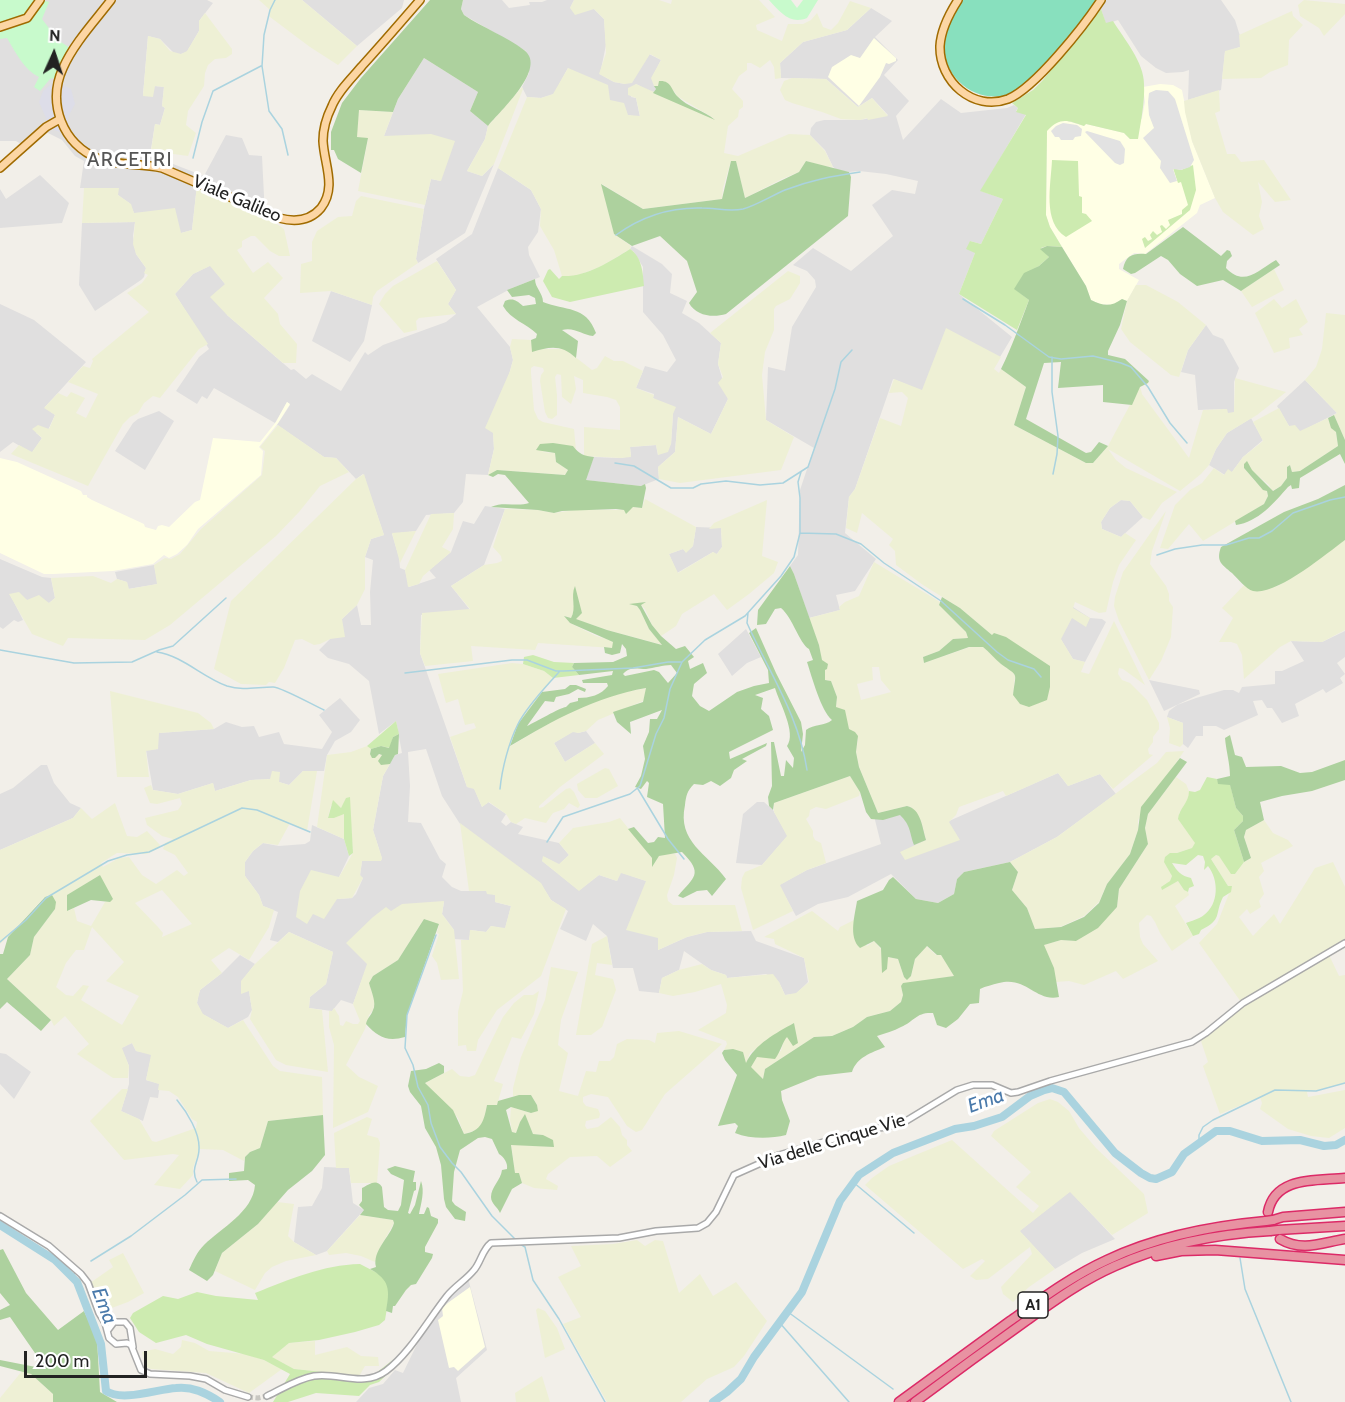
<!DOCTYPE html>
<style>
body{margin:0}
#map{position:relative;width:1345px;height:1402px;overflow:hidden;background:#f2efe9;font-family:Cabin,sans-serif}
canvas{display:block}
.north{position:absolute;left:24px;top:24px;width:60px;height:60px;-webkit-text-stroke:4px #fff;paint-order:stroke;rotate:3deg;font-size:16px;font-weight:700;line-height:24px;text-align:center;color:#222}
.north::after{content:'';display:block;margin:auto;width:21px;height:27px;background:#222;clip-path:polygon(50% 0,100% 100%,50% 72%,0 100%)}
.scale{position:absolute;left:24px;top:1351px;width:123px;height:27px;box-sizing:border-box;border:3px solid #222;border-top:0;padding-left:8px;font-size:18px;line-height:21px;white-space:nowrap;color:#222;-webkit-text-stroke:4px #fff;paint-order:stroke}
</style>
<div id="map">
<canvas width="1345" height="1402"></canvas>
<div class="north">N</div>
<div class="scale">200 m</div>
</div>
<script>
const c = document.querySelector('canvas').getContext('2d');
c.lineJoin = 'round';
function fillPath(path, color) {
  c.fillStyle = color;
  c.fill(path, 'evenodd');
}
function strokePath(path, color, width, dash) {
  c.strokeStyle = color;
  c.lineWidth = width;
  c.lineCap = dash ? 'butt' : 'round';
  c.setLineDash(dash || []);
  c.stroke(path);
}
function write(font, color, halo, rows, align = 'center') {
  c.font = font + ' Cabin,sans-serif';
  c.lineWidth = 6;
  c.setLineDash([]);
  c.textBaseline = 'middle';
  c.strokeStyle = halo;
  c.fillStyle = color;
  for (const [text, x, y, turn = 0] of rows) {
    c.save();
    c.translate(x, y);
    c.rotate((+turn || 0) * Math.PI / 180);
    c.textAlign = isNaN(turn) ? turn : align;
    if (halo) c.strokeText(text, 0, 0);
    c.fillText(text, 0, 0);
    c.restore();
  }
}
const residential = new Path2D(`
 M 0,0 L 207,0 L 213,3 L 199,21 L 199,31 L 187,52 L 181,54 L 175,54 L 160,39 L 148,36 L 143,95 L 155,86 L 164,87 L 162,106 L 165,108 L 160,125 L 155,124 L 150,155 L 204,176 L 226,135 L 242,138 L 249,155 L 262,156 L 265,216 L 197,185 L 192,230 L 181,233 L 134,213 L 129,203 L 118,195 L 118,188 L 80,188 L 84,161 L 75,156 L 62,140 L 46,132 L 28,148 L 16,141 L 0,141 Z
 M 302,0 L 404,0 L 402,8 L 357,46 Z
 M 463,0 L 502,0 L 509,8 L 530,5 L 529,2 L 542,2 L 547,0 L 574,0 L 570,8 L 594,9 L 604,19 L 606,45 L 600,74 L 614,82 L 625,84 L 649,54 L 661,60 L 652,78 L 656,89 L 653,93 L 636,84 L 631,97 L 636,98 L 640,117 L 627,115 L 568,68 L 554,94 L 541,98 L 527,97 L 522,87 L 529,73 L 526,51 L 464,15 L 461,9 Z
 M 1104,0 L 1221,0 L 1235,20 L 1240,36 L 1240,47 L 1225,52 L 1221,90 L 1188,100 L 1189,70 L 1183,72 L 1166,73 L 1156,68 L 1141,56 L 1118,20 L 1106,24 L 1100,6 Z
 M 871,8 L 892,21 L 875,37 L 898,60 L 884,75 L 909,101 L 896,116 L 903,140 L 941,99 L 961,113 L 1007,108 L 1014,105 L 1018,108 L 1016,111 L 1026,114 L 981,191 L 1003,199 L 981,244 L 970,241 L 975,253 L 959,294 L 1012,337 L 1000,357 L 922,391 L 893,379 L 855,489 L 849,497 L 845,533 L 876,559 L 855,591 L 836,595 L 840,610 L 809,618 L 794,574 L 790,566 L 798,555 L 800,490 L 814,448 L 766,420 L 768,367 L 785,371 L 792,327 L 816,287 L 815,280 L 807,271 L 793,265 L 813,248 L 851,271 L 893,236 L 872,205 L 892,190 L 915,194 L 918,181 L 886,174 L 859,171 L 849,172 L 837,170 L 833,167 L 825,150 L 810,135 L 811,128 L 816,122 L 824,120 L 860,120 L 888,115 L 872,98 L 858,107 L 826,79 L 781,78 L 780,63 L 803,42 L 847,30 Z
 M 424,58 L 478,92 L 470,111 L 488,126 L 485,139 L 467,171 L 482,176 L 494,164 L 465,233 L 418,263 L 416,259 L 424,209 L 431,179 L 441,181 L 384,136 L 398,99 Z
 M 498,168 L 531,190 L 541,209 L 538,232 L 528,247 L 529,255 L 540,277 L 512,288 L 477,307 L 510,347 L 513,360 L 493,433 L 494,449 L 488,475 L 466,474 L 463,502 L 454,513 L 426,515 L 416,531 L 392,534 L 399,557 L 400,568 L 405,570 L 409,587 L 436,578 L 429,570 L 451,552 L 463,521 L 474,524 L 485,506 L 505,509 L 484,565 L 451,586 L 470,610 L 421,615 L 420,653 L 467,787 L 474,788 L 482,807 L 488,802 L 506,814 L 501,822 L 506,826 L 511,822 L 523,827 L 518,834 L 559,843 L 569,855 L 559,865 L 544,857 L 542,861 L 579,890 L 599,875 L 617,881 L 620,872 L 646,881 L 659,938 L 658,950 L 687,937 L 707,932 L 751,931 L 756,941 L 804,958 L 808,982 L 796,994 L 785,995 L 779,982 L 766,974 L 727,978 L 726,975 L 711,970 L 684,951 L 679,970 L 662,978 L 659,993 L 639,991 L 633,968 L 613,968 L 607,936 L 593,924 L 586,941 L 560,929 L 568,911 L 551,900 L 540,883 L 462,827 L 442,796 L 426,749 L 408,752 L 410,786 L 408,822 L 421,823 L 440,859 L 446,864 L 442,877 L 452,887 L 461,891 L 487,891 L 495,895 L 495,902 L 511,906 L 505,929 L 491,926 L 486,932 L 471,930 L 469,940 L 454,939 L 454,930 L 442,914 L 444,902 L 368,964 L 353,1004 L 341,1000 L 332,1011 L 309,1008 L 310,997 L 326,984 L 333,952 L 289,932 L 278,942 L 270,940 L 278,912 L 263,906 L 259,895 L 245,876 L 245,862 L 253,851 L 263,843 L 279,846 L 305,844 L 310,841 L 312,825 L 344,839 L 349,856 L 339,877 L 338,899 L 352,898 L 356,894 L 363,878 L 360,876 L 362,861 L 380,861 L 382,859 L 373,830 L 383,776 L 395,755 L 402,753 L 396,721 L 379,734 L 369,681 L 349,664 L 328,658 L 319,650 L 330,639 L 342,619 L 357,605 L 361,625 L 371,625 L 370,592 L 373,560 L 365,557 L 371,539 L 384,535 L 363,474 L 356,479 L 336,458 L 324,457 L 277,425 L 290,405 L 287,402 L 275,423 L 214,388 L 207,399 L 202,396 L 197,404 L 176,391 L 199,357 L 209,349 L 175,294 L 193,274 L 211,265 L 225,284 L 227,315 L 291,370 L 294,369 L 306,379 L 312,374 L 341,391 L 365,352 L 368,355 L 383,345 L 446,322 L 456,314 L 448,304 L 456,290 L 436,259 L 472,234 Z
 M 40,175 L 69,203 L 62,223 L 0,228 L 0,189 L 6,199 Z
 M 135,222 L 133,236 L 136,254 L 146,268 L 144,277 L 141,280 L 95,311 L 79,285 L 82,223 Z
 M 632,246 L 662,264 L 672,274 L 670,293 L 687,301 L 682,313 L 699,323 L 721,343 L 718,364 L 728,399 L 711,434 L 678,417 L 675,452 L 658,467 L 659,479 L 641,486 L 585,480 L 594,457 L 621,458 L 631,456 L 630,447 L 656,445 L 658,455 L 671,444 L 673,414 L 653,398 L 654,394 L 636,388 L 645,366 L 667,372 L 676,360 L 663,335 L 643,312 L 643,267 L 634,252 L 630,249 Z
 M 331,291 L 372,305 L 364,341 L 350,362 L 312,341 Z
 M 0,304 L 34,320 L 86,362 L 45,407 L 55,415 L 48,430 L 36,433 L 42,438 L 32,453 L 13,442 L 0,452 Z
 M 1206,325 L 1213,335 L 1223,339 L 1239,368 L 1234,382 L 1234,413 L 1227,413 L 1227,409 L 1198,410 L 1195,375 L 1181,372 L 1188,350 Z
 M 1305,380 L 1337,413 L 1300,432 L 1289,426 L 1277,406 Z
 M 159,411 L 174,421 L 145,470 L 115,451 L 133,423 L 138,419 Z
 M 1251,418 L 1263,440 L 1243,457 L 1232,472 L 1225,475 L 1209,465 L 1216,449 L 1227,433 Z
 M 1121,500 L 1130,501 L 1143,517 L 1121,537 L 1102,529 L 1101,522 L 1110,508 Z
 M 696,527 L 721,528 L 722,547 L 716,555 L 713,552 L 677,573 L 669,554 L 683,549 L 686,552 L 693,546 Z
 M 0,559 L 42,577 L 51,578 L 55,598 L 49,603 L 27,600 L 10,594 L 23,620 L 18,622 L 14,620 L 3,629 L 0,627 Z
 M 154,565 L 158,584 L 128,589 L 127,582 L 117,579 L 115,572 Z
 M 1073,607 L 1090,618 L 1102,619 L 1106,622 L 1085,662 L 1073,659 L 1056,632 Z
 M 746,629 L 761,657 L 747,663 L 732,676 L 718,654 Z
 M 1345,631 L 1345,657 L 1337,663 L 1345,674 L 1340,678 L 1343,683 L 1326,693 L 1323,689 L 1295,704 L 1299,716 L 1282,723 L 1272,708 L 1267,708 L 1262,700 L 1253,701 L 1258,715 L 1224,730 L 1216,726 L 1203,726 L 1203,736 L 1196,736 L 1188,748 L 1183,744 L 1183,723 L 1167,717 L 1169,711 L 1177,705 L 1196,698 L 1224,690 L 1233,690 L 1239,693 L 1242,687 L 1275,684 L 1275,671 L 1282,671 L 1304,661 L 1291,641 L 1322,642 Z
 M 1149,680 L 1199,690 L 1200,694 L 1164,711 Z
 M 340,698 L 360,720 L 351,732 L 335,741 L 327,755 L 324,771 L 303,771 L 289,785 L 279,782 L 273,771 L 271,779 L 251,780 L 215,791 L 213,783 L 178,794 L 153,790 L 146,750 L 158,749 L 158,733 L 214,729 L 226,722 L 242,727 L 254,726 L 259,737 L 279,732 L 284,744 L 322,749 L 332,732 L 319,715 Z
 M 573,731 L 578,733 L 586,731 L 595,743 L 565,762 L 554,743 Z
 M 41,765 L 47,765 L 54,783 L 70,803 L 81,808 L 73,818 L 0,850 L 0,794 L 13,788 Z
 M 1058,773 L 1068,786 L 1100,774 L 1116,794 L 1057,837 L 1010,862 L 964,872 L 957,879 L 954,894 L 938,903 L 916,899 L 891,874 L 848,897 L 818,904 L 796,916 L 779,885 L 807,870 L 881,844 L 874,816 L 908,808 L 949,821 Z
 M 757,802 L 764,802 L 773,810 L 788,836 L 762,865 L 736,863 L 743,814 Z
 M 240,955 L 255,964 L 242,981 L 249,991 L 252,1010 L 248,1017 L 228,1028 L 202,1014 L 197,1003 L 198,997 L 200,990 L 222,973 Z
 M 132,1043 L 136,1051 L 152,1054 L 146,1080 L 160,1084 L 158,1098 L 150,1097 L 143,1121 L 121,1111 L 129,1084 L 129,1066 L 121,1048 Z
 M 0,1053 L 6,1054 L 31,1072 L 14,1099 L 0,1084 Z
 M 324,1167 L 349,1168 L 353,1203 L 364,1210 L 327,1251 L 316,1255 L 294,1242 L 298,1207 L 312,1206 L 322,1188 Z
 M 1070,1191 L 1115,1239 L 1082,1253 L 1055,1269 L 1019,1231 Z
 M 468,1278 L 487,1350 L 456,1378 L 461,1402 L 356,1402 L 369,1388 L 383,1384 L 395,1370 L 403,1373 L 421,1336 L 446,1300 Z`);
const education = new Path2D(`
 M 874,38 L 896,58 L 896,61 L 889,64 L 886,63 L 880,77 L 859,106 L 828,77 L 832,67 L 851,55 L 860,58 Z
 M 1160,84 L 1173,85 L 1182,90 L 1192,141 L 1215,198 L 1200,205 L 1197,213 L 1145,254 L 1134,253 L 1119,264 L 1119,269 L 1139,280 L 1127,301 L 1122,299 L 1113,305 L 1100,304 L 1091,300 L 1086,286 L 1050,227 L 1046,215 L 1047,130 L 1054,123 L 1064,120 L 1084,126 L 1086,124 L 1124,133 L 1130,139 L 1142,118 L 1145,102 L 1143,87 Z
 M 287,402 L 290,404 L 278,423 L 259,447 L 263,451 L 261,475 L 198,529 L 187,545 L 177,554 L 169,558 L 164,555 L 153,564 L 113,571 L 53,574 L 44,574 L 0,553 L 0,458 L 17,462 L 81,491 L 83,495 L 87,495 L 87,497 L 92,500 L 144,524 L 145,527 L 156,530 L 158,526 L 162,525 L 169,527 L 195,502 L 200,500 L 213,438 L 260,442 L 276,422 Z
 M 470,1287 L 485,1347 L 458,1371 L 454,1367 L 449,1368 L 438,1320 L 443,1316 L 442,1308 L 449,1302 Z`);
const farmland = new Path2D(`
 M 259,0 L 302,0 L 357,46 L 338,65 L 310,47 L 270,17 L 269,9 Z
 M 574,0 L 659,0 L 671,4 L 672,0 L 759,0 L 775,17 L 756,25 L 757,30 L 782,41 L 788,24 L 803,24 L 811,20 L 817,13 L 823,27 L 831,30 L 838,23 L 850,1 L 871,8 L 847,30 L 803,42 L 780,63 L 781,78 L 775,79 L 774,67 L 770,60 L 760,68 L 751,63 L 747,63 L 747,70 L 739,76 L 732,89 L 743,101 L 743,107 L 739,110 L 738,117 L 728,126 L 724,153 L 738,156 L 789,134 L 810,135 L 825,151 L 833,167 L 821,166 L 806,161 L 799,172 L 782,179 L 745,198 L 736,162 L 731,161 L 723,188 L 722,199 L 643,209 L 602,184 L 614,234 L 631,246 L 630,249 L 600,267 L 570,278 L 562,276 L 554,250 L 540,226 L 541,209 L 531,190 L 498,168 L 527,97 L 541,98 L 553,94 L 568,68 L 608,85 L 610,100 L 624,103 L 628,115 L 640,116 L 636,98 L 628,95 L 628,88 L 636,84 L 715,119 L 677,96 L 674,91 L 654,86 L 651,78 L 661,60 L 650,54 L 632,83 L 625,84 L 614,82 L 599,74 L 606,53 L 604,19 L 594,9 L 575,15 L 570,8 Z
 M 1304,0 L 1345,4 L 1345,14 L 1324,36 L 1319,28 L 1300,16 L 1298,5 Z
 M 1292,11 L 1293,16 L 1303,25 L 1289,40 L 1288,65 L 1270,72 L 1261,78 L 1222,79 L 1225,51 L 1240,47 L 1239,35 Z
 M 205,13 L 232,49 L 232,54 L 226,58 L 215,59 L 208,65 L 205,73 L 204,86 L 188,111 L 186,125 L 196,133 L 188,156 L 151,151 L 155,124 L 160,125 L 165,108 L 162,106 L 164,87 L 155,86 L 153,97 L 143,96 L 148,36 L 160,39 L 170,51 L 181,54 L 187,51 L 199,31 L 199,21 Z
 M 792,78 L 826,79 L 858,107 L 872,98 L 888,116 L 868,120 L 867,118 L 860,120 L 841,119 L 822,112 L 792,103 L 785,100 L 780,90 L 784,81 Z
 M 522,87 L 523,89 L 494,164 L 482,176 L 467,171 L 485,139 L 488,126 Z
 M 1219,90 L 1220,111 L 1215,113 L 1227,154 L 1235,154 L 1241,162 L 1264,160 L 1291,200 L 1275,202 L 1258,182 L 1262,202 L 1259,216 L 1264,229 L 1253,235 L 1223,212 L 1215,198 L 1192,141 L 1185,112 L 1184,101 Z
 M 359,110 L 393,112 L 384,136 L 431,134 L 455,141 L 441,181 L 431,179 L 425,205 L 358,191 L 368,139 L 356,137 Z
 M 197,185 L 265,216 L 284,229 L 290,256 L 279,256 L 270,251 L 255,236 L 251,236 L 242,241 L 242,247 L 237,250 L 253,273 L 268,262 L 283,278 L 264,298 L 278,314 L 280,324 L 297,344 L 296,363 L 283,363 L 227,315 L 210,297 L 225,284 L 210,266 L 193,274 L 175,294 L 208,344 L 199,349 L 160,398 L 153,396 L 144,403 L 138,413 L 130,417 L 123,424 L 88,486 L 11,454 L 19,445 L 32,452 L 42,438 L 32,429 L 38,425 L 49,429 L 55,415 L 44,408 L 58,393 L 67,397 L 71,392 L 85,398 L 76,413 L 86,418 L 98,394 L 68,382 L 83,366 L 90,368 L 93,361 L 92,359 L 149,312 L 127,293 L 142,283 L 148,275 L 144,273 L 146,268 L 136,254 L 133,244 L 135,222 L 82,223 L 84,188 L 119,188 L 118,195 L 131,204 L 134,213 L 175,208 L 181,233 L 192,230 Z
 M 361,196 L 424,209 L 416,259 L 418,263 L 377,291 L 373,297 L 372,305 L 331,291 L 300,293 L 301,264 L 312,261 L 312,242 L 317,231 L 338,217 L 352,216 L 356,201 Z
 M 437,261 L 456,290 L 448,304 L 456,314 L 419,318 L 416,321 L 417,330 L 404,333 L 379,304 L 385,294 L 393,286 Z
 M 1274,269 L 1284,290 L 1252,307 L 1241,291 Z
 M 788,271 L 800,276 L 800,283 L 790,299 L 776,306 L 774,309 L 774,330 L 765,352 L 762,375 L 766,420 L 794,437 L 781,470 L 680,483 L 659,479 L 658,467 L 675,452 L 678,417 L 711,434 L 728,399 L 718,383 L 723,377 L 718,364 L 721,343 L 710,333 Z
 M 1136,285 L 1146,285 L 1178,302 L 1206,325 L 1188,350 L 1179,377 L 1171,375 L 1130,342 L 1121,329 L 1127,301 Z
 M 1274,299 L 1282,308 L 1296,299 L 1308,322 L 1299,329 L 1303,335 L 1289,338 L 1290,348 L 1274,353 L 1255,313 Z
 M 1326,313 L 1345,315 L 1345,440 L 1334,415 L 1337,413 L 1305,380 L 1316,367 L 1322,349 Z
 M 946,328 L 1001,357 L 994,369 L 999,373 L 1001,369 L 1026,387 L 1014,425 L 1086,463 L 1093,463 L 1108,446 L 1140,386 L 1142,394 L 1189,458 L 1203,410 L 1227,409 L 1228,413 L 1234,412 L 1235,378 L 1286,392 L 1257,415 L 1227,433 L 1216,449 L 1209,465 L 1201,474 L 1180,491 L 1108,449 L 1116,460 L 1126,468 L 1177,492 L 1162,503 L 1150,520 L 1143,517 L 1130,501 L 1121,500 L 1110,508 L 1101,522 L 1102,529 L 1121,537 L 1125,533 L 1136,540 L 1119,565 L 1113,582 L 1106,612 L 1099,613 L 1075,602 L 1073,608 L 1090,618 L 1086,627 L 1072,618 L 1061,639 L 1073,659 L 1085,662 L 1081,672 L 1089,674 L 1114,621 L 1145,685 L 1123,669 L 1119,668 L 1118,674 L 1122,680 L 1130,683 L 1147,700 L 1159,723 L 1159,729 L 1153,737 L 1153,742 L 1148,749 L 1149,754 L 1153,755 L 1113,789 L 1100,774 L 1068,786 L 1058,773 L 1006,796 L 1003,791 L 959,807 L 956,815 L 949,822 L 960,840 L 905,860 L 900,852 L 926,840 L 921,821 L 911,807 L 907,806 L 878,813 L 859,767 L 856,752 L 858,739 L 849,730 L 836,708 L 837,697 L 831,681 L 825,680 L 819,645 L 809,618 L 840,610 L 839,607 L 845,602 L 859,596 L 874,562 L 940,602 L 939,605 L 966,632 L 968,638 L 953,639 L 939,651 L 923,657 L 924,663 L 970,647 L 983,647 L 1001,664 L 1012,670 L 1015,676 L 1013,695 L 1047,700 L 992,635 L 960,608 L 923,585 L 896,565 L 895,551 L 889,545 L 893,539 L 862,513 L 857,533 L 846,528 L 849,497 L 855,489 L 880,418 L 901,426 L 908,398 L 902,392 L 889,393 L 894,379 L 922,390 ZM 872,667 L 879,667 L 881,680 L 891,692 L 861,700 L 857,684 L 873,680 Z
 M 512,339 L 531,340 L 533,351 L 543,349 L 565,349 L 592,370 L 597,368 L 605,356 L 614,361 L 623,361 L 643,371 L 636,388 L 654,395 L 653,398 L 676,407 L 673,414 L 671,444 L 668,452 L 658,455 L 656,445 L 630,447 L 631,457 L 621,458 L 584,456 L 584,427 L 620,430 L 620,407 L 616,400 L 607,397 L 583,393 L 583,380 L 574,376 L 576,389 L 571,404 L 562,397 L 561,375 L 557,374 L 555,377 L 557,395 L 557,415 L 552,419 L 548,418 L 545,412 L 540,381 L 541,375 L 544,371 L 543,368 L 534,366 L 531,368 L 531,373 L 534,410 L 538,419 L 543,422 L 574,429 L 576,450 L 573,446 L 542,452 L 555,453 L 556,462 L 568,470 L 565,475 L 497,470 L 488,475 L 494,449 L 493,433 L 485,428 L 510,371 L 513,360 L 510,347 Z
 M 1279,408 L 1289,426 L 1295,425 L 1300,431 L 1328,418 L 1332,428 L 1336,432 L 1338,446 L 1300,471 L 1292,472 L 1290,465 L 1287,467 L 1287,478 L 1281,486 L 1272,491 L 1269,485 L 1251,470 L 1250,466 L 1244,468 L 1255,481 L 1267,491 L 1268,496 L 1264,504 L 1203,541 L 1189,524 L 1168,549 L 1160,548 L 1175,505 L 1190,490 L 1202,483 L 1214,468 L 1224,475 L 1228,469 L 1232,472 L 1243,457 L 1263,441 L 1253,422 Z
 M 278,425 L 324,457 L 336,458 L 349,472 L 320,486 L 299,512 L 276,536 L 170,625 L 145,640 L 68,638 L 63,646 L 32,634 L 9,594 L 19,592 L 27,600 L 39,595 L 49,603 L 55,598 L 51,578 L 93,576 L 111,583 L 117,579 L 127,582 L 129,589 L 157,584 L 154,565 L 165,558 L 171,559 L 180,554 L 201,529 L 262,475 L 265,451 L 260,447 Z
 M 364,474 L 384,535 L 371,539 L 365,557 L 365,589 L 357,605 L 342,619 L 345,637 L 330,639 L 320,644 L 314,645 L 302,639 L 295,640 L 284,668 L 275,683 L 269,682 L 266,685 L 241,684 L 214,669 L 231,601 L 356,479 Z
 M 645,499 L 696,527 L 693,546 L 686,553 L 683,549 L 669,554 L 678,573 L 713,552 L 717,554 L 722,547 L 721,528 L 709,529 L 714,523 L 767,500 L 762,556 L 778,562 L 774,573 L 749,594 L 727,610 L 714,594 L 682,614 L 676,626 L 661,636 L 652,625 L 645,609 L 641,605 L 631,604 L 637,606 L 640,610 L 649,629 L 663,645 L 607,630 L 575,619 L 582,612 L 573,598 L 575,611 L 571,618 L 565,616 L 570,623 L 596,636 L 607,639 L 613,642 L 613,648 L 538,643 L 535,650 L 471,646 L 473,661 L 425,666 L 420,653 L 422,613 L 470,609 L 451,586 L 484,565 L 497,563 L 502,561 L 501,556 L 493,547 L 505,509 L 538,510 L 554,513 L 575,510 L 624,510 L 633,507 L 642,508 Z
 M 1166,511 L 1152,551 L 1150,564 L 1166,586 L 1169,594 L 1169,601 L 1173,607 L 1171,637 L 1161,661 L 1149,680 L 1119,621 L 1114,606 L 1115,597 L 1123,572 Z
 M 454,513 L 453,529 L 442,547 L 451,552 L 423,576 L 419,584 L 408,587 L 405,570 L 431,514 Z
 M 416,531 L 400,563 L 392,533 Z
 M 1345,540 L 1345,630 L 1322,642 L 1291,641 L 1280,647 L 1244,679 L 1242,655 L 1237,644 L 1231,642 L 1219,642 L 1233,618 L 1222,608 L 1244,585 L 1251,590 L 1278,586 Z
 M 512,663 L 523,664 L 544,671 L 553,678 L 518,724 L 511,746 L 552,721 L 581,707 L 614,694 L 647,688 L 643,701 L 598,720 L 586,731 L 578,733 L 573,732 L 554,743 L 565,762 L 595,743 L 604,754 L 560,787 L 539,806 L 539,808 L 543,807 L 566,789 L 570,788 L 574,792 L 580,805 L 578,808 L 569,803 L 564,809 L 553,813 L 546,823 L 525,818 L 516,824 L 511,822 L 506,814 L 489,802 L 482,807 L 474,789 L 467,787 L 450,737 L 476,728 L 474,723 L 465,725 L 458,699 L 446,703 L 438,674 Z
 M 110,691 L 198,713 L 211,723 L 214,729 L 159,733 L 158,749 L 146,751 L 149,777 L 117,777 Z
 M 1167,717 L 1183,723 L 1183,744 L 1180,747 L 1169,743 L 1170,728 Z
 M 367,746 L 371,749 L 370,754 L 382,755 L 381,757 L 386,763 L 390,764 L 383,776 L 373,830 L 382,858 L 381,861 L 362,861 L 360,875 L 363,878 L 352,898 L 337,899 L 324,919 L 313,914 L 307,924 L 296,917 L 300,891 L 311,870 L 339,877 L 353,853 L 349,797 L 341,808 L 338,805 L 331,805 L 328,817 L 334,818 L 344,813 L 344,839 L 317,827 L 327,755 L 351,752 Z
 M 1184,751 L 1138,820 L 1138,830 L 1130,854 L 1107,884 L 1099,902 L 1084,916 L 1060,927 L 1035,929 L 1027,908 L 1012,890 L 1018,872 L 1010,862 L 1057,837 L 1157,763 L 1166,752 Z
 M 605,768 L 609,769 L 618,786 L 597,798 L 585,798 L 578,790 L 577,784 Z
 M 272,771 L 280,772 L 279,782 L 289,785 L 303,771 L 317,771 L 307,831 L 290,823 L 278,845 L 263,843 L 253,851 L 245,862 L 245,876 L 259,895 L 263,906 L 274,910 L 269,927 L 249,960 L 229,948 L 211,960 L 222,973 L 200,990 L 197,1003 L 203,1014 L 228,1028 L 243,1020 L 273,1066 L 280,1071 L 322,1077 L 323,1115 L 268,1121 L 260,1148 L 250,1152 L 245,1157 L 244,1161 L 223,1150 L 200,1149 L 193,1168 L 193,1175 L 180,1189 L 154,1185 L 179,1155 L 173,1154 L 124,1160 L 90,1121 L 122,1089 L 128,1089 L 121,1111 L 139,1119 L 152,1141 L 156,1142 L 196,1128 L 197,1122 L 192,1119 L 178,1097 L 169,1091 L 158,1090 L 159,1084 L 146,1080 L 151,1055 L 136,1051 L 132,1043 L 122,1048 L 129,1066 L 128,1078 L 113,1078 L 77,1054 L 89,1044 L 65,1016 L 54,1026 L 51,1020 L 7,979 L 30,955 L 34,937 L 55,909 L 44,897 L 8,937 L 0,944 L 0,850 L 73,818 L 81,808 L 92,819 L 115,803 L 127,836 L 137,837 L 147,831 L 160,845 L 159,848 L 147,854 L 117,853 L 101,863 L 103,867 L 119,858 L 129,857 L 142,875 L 156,884 L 177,870 L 184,876 L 188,873 L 175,855 L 163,849 L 165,843 L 173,839 L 162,836 L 147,825 L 145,818 L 178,810 L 182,804 L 180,798 L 157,804 L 150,803 L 144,788 L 151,785 L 153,790 L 178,794 L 213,783 L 215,791 L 251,780 L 270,779 ZM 100,875 L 110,902 L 105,902 L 91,926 L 77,921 L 74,908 L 68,911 L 68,895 ZM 162,890 L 192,924 L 162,937 L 163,933 L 158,927 L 135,903 ZM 92,927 L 124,962 L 106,981 L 139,996 L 122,1025 L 81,1000 L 89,986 L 83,985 L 73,996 L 66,995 L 56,987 L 66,963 L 76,950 L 84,950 Z
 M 850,776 L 860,792 L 859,796 L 826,809 L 816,807 L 810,810 L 809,816 L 806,819 L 813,831 L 813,836 L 815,840 L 821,843 L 826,863 L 807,870 L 780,885 L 793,911 L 753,930 L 741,888 L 742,878 L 745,872 L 762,865 L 787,836 L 774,812 L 774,803 Z
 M 1176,777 L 1186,784 L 1189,791 L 1189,799 L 1179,813 L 1182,823 L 1196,843 L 1192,848 L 1177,853 L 1170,853 L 1170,871 L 1172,876 L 1170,881 L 1162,889 L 1178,881 L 1184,890 L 1188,892 L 1189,895 L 1175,906 L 1193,936 L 1172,951 L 1160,933 L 1155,922 L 1151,916 L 1147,915 L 1139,923 L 1140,937 L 1143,944 L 1158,961 L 1123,979 L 1116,971 L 1084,985 L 1069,981 L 1056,982 L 1053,968 L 1043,945 L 1061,940 L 1076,941 L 1117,907 L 1119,889 L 1148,844 L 1145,828 L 1148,814 Z
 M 620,818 L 652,858 L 652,866 L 659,856 L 666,854 L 675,854 L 677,858 L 674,875 L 667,895 L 668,901 L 673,905 L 735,905 L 742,931 L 707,932 L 687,937 L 658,950 L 658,938 L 626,930 L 646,881 L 621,873 L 617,881 L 599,875 L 579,891 L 542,861 L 543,856 L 559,864 L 569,855 L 559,843 L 573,828 L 609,822 Z
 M 1264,820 L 1273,833 L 1288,840 L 1293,846 L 1261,863 L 1264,871 L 1259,877 L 1264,894 L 1259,901 L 1261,907 L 1250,914 L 1247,909 L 1239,917 L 1253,936 L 1274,914 L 1280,924 L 1315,868 L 1333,862 L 1345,887 L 1345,939 L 1241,1002 L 1199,943 L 1217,924 L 1232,886 L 1228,886 L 1211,859 L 1216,855 L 1219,856 L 1235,874 L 1244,862 L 1251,858 L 1244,837 L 1246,830 Z
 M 460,823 L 541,883 L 551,900 L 566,909 L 541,976 L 497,1010 L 478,1040 L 476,1051 L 467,1051 L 466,1045 L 458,1046 L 458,1012 L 463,991 L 461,940 L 469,940 L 470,930 L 486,932 L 491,926 L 505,928 L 511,906 L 495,902 L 495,895 L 487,894 L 486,891 L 469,891 Z
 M 444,901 L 442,914 L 454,930 L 459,979 L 441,980 L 437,963 L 432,956 L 439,934 L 437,933 L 439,925 L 424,919 L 398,960 L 373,976 L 369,983 L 375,1002 L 373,1010 L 369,1015 L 365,1029 L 346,1065 L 359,1077 L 378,1086 L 368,1112 L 333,1128 L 334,1045 L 329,1027 L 329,1011 L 332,1011 L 334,1008 L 339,1016 L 340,1025 L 343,1026 L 346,1021 L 353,1024 L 358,1024 L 360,1021 L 353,1004 L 367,964 L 346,943 L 373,917 L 386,907 L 391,911 L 402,904 Z
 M 812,911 L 838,931 L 840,927 L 854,920 L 853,930 L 867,946 L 874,941 L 888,957 L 898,959 L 904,977 L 911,976 L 915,959 L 926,946 L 936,955 L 941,955 L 955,976 L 903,984 L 901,986 L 903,995 L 901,1002 L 890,1011 L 867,1017 L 853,1027 L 832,1036 L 814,1037 L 765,1069 L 763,1079 L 750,1067 L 757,1057 L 781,1051 L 784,1040 L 794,1024 L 750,1053 L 746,1064 L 733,1049 L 724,1050 L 727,1044 L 726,1041 L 698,1030 L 726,1013 L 727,1005 L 721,984 L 695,992 L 673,996 L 659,993 L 662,978 L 679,970 L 702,964 L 711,970 L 726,975 L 727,978 L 773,974 L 779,982 L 785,995 L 796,993 L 809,982 L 804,958 L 775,944 L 774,939 L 764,937 Z
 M 289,932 L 333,952 L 326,984 L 310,997 L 309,1008 L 322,1010 L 328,1072 L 286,1065 L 276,1060 L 250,1019 L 252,1010 L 249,991 L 241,994 L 241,981 L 255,964 Z
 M 607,936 L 612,965 L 597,963 L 595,975 L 613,979 L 616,990 L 602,1027 L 591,1035 L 576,1035 L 592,944 Z
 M 1329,955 L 1339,976 L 1345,975 L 1345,1084 L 1307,1092 L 1308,1097 L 1345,1090 L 1345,1128 L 1329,1138 L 1311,1136 L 1288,1129 L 1260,1109 L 1262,1103 L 1260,1097 L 1220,1114 L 1203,1066 L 1208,1062 L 1201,1041 L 1244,1006 Z
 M 551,967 L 578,972 L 561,1020 L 559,1036 L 558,1045 L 568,1053 L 559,1091 L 578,1096 L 586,1071 L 596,1072 L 599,1061 L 610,1061 L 614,1057 L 617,1044 L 627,1039 L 649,1040 L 655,1043 L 657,1033 L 679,1031 L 722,1044 L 665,1094 L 642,1130 L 636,1132 L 627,1126 L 608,1097 L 591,1094 L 583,1097 L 583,1102 L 586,1106 L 598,1109 L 600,1114 L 599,1118 L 586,1121 L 585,1126 L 587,1129 L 598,1127 L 611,1117 L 620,1127 L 622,1135 L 627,1140 L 627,1145 L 632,1151 L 610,1167 L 597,1156 L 570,1157 L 548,1174 L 546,1179 L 558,1186 L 557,1190 L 534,1188 L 522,1183 L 519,1173 L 515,1173 L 511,1144 L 553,1147 L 543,1135 L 533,1134 L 525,1115 L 520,1122 L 516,1133 L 512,1132 L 510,1120 L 511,1107 L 531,1113 L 537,1105 L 531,1095 L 513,1096 L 513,1088 L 521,1057 L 545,1000 Z
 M 539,991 L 534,1014 L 521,1039 L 512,1037 L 494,1081 L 503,1084 L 497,1105 L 487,1105 L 484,1122 L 479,1129 L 464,1134 L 458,1118 L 425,1083 L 452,1069 L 460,1076 L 469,1077 L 475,1075 L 503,1017 L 514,1003 L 524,995 L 533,995 Z
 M 1050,1099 L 1058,1102 L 1069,1111 L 1079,1128 L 1096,1148 L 1144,1194 L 1148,1213 L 1112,1235 L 1070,1192 L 1020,1231 L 1055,1269 L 1029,1287 L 1013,1302 L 1003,1294 L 1001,1287 L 1032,1254 L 1030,1247 L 988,1279 L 976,1280 L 970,1276 L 985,1261 L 982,1259 L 963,1269 L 865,1185 L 872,1178 L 889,1166 L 952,1140 L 1033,1213 L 1039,1206 L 1016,1187 L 1031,1172 L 991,1136 L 994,1131 L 1038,1103 Z
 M 367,1117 L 372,1119 L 367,1135 L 378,1138 L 380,1143 L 377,1183 L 351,1183 L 349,1168 L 336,1168 L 334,1133 Z
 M 277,1202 L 294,1204 L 288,1236 L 294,1242 L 316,1255 L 286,1261 L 272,1267 L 265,1273 L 255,1290 L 215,1271 L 222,1253 L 258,1224 Z
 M 360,1215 L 393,1220 L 394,1223 L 381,1246 L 375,1262 L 361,1256 L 346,1253 L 329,1255 L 327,1251 Z
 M 637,1240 L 645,1246 L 655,1240 L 663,1241 L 679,1293 L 700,1274 L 713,1296 L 736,1282 L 767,1321 L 744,1356 L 734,1367 L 707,1379 L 681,1402 L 607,1402 L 563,1324 L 581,1317 L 558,1277 L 581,1266 L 571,1246 L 613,1244 Z
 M 123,1253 L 144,1293 L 128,1302 L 109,1309 L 105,1300 L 96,1298 L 90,1283 L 113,1267 L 109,1260 Z
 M 538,1308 L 545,1311 L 557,1328 L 565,1349 L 545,1358 L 536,1310 Z
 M 182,1340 L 195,1343 L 209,1351 L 246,1354 L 264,1360 L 282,1369 L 249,1393 L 206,1373 L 151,1369 L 146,1367 L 142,1352 L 155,1349 L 173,1354 L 181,1347 Z
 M 315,1341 L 315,1355 L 347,1347 L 361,1356 L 378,1357 L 379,1366 L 365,1366 L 358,1378 L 333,1373 L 294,1369 L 271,1357 L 289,1343 Z
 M 22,1371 L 31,1374 L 53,1394 L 53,1402 L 0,1402 L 0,1398 Z
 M 542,1376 L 550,1402 L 516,1402 L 515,1393 Z`);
const grass = new Path2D(`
 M 1101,9 L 1106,23 L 1113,21 C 1124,39 1144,62 1144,84 C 1145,101 1141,121 1138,139 L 1130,139 L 1124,133 L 1086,124 L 1084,126 C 1067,120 1060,117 1047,131 L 1046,215 L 1050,227 L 1062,247 L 1047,246 L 1041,248 L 1049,257 L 1039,266 L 1024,274 L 1015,289 L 1029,300 L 1017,330 L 959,294 L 975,253 L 966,249 L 970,241 L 981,244 L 1003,199 L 980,191 L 1026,115 L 1016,112 L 1018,108 L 1012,103 L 1033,90 L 1043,80 Z
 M 1052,160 L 1078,161 L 1079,196 L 1082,197 L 1082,213 L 1086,214 L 1092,221 L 1066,237 C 1042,222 1051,185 1052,160 Z
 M 1193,165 L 1196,190 L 1190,210 L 1145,248 L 1142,239 L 1145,237 L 1148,241 L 1152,239 L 1150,235 L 1153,231 L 1157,235 L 1162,232 L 1160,226 L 1162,225 L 1166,229 L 1170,225 L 1168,220 L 1182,214 L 1182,210 L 1188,205 L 1181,182 L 1178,183 L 1173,168 L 1181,170 Z
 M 630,249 C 642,257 643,273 644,286 L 570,302 L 552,297 L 543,281 L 548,270 L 550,269 L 559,279 L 562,276 C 587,277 609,262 630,249 Z
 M 533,655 L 554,662 L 574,663 L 572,667 L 579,675 L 553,678 L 544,671 L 523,664 L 524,657 Z
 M 396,721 L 399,734 L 393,737 L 390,748 L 381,746 L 371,749 L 367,746 Z
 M 1207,777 L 1217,779 L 1219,784 L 1230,784 L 1236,808 L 1243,816 L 1243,821 L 1234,830 L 1244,862 L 1235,874 L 1231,874 L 1219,856 L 1216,855 L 1211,859 L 1228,886 L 1232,886 L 1231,892 L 1223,897 C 1214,915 1223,919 1201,930 L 1199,934 L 1193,936 L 1186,923 C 1191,921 1199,919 1204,915 C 1219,904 1219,880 1208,866 L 1204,870 L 1205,862 L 1203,856 L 1198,855 L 1186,865 L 1172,863 C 1177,871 1181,876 1191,878 L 1194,886 L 1189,888 L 1188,892 L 1184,890 L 1178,881 L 1162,890 L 1161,887 L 1170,881 L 1172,876 L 1164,862 L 1165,857 L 1170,853 L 1177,853 L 1192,848 L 1195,843 L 1178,819 C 1179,808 1189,803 1189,791 L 1195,792 L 1200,790 Z
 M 350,797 L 353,853 L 349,856 L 344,839 L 344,814 L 334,818 L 328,818 L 333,800 L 341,808 L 346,798 Z
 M 360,1264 L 383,1276 L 388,1286 L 388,1302 L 385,1320 L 379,1325 L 355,1332 L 319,1340 L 289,1343 L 272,1357 L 294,1369 L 333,1373 L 358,1378 L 376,1373 L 394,1359 L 396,1366 L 379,1382 L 370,1385 L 359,1396 L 316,1393 L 288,1402 L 273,1402 L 290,1374 L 264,1360 L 207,1344 L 186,1335 L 156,1343 L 139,1332 L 130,1318 L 133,1313 L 163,1296 L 178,1299 L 197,1292 L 216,1296 L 258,1300 L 255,1293 C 290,1279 323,1265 360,1264 Z`);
const forest = new Path2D(`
 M 430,0 L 463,0 L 461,9 L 464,15 C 483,28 506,36 524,50 C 548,68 500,111 488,126 L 470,111 L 478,92 L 424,58 L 398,99 L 393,112 L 359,110 L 357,137 L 368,138 L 361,173 L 338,159 L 334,150 L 331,150 L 331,132 L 342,103 L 361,78 Z
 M 659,81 C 671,80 671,89 677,96 C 687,107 705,111 715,120 L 653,93 L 656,89 L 654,86 L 658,86 Z
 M 731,161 L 736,161 L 745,198 L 799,172 L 806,161 L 849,172 L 851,177 L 848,216 L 726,314 C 713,318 696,316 689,303 L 697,292 L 687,261 L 660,236 L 632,246 L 614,234 L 601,184 L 643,209 L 722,199 Z
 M 1183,227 L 1221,256 L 1227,250 L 1230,251 L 1232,256 L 1227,261 L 1226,268 C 1244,287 1257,271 1276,260 L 1280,265 L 1241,291 L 1223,280 L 1197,286 L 1180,274 L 1168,260 L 1161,256 L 1135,273 L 1131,274 L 1123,269 C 1126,255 1133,253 1146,254 Z
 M 1047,246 L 1062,247 L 1086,286 L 1091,300 C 1103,306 1111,307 1122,299 L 1127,301 L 1120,325 L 1108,351 L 1108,355 L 1125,359 L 1149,381 L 1148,383 L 1140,387 L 1132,405 L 1103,402 L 1103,385 L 1058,388 L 1061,362 L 1044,363 L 1026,419 L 1086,453 L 1091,452 L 1099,442 L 1108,446 L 1093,463 L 1086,463 L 1014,425 L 1026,387 L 1001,369 C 1012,347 1020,324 1029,300 L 1014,289 L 1024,273 L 1039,266 L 1049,257 L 1040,249 Z
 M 535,279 C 535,288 543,293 543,302 C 565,311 586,305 596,333 L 593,336 C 582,335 575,327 562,330 L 578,341 L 576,358 C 562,345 551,346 532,352 L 531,340 L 536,338 L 537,334 C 526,323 511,320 503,306 L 505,301 C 513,298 516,300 523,306 L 536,304 L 535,298 L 529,295 L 512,297 L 507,290 Z
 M 1334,415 L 1345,440 L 1345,464 L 1340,454 L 1300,478 L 1299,488 L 1292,489 L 1291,485 L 1288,487 C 1274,503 1258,522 1236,525 L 1235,521 L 1264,504 L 1268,496 L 1267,491 L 1263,490 L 1244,468 L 1244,464 L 1247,461 L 1252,470 L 1273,491 L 1281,486 L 1287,478 L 1287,467 L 1290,465 L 1292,472 L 1300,471 L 1338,446 L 1336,432 L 1331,428 L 1328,418 Z
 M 553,443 L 573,446 C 579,454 584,456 594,457 L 586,480 L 641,486 L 645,484 L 646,488 L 642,508 L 633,507 L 626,514 L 624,510 L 616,509 L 562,511 L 554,513 L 538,510 L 491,507 C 503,501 517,507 529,503 L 505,475 L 498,474 L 493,477 L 488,475 L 497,470 L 565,475 L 568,470 L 556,462 L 555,453 L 536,450 L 540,444 Z
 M 1345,485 L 1345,540 C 1326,554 1276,596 1253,591 C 1246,589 1238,579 1232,573 C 1221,564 1216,561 1221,547 L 1284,512 L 1318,499 Z
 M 790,566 L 794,574 L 819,645 L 822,660 L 828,664 L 827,669 L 825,670 L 825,680 L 831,681 L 837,697 L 836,707 L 845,710 L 849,729 L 855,732 L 858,736 L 856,752 L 859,767 L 878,813 L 907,806 C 921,809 922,827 926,840 L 914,845 C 909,831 911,826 900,815 L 883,820 L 871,819 L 866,812 L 860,792 L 850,776 L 774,803 L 773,810 L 769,806 L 768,797 L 772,786 L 771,742 L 774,742 L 781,776 L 784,776 L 786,760 L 793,768 L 794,758 L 787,746 C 797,733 779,702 775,688 L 755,695 L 763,698 L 761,709 L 769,716 L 773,730 L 729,752 L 730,759 L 767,743 L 766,746 L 742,759 L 747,761 L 734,770 L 731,778 L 720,786 L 711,781 L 703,785 L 694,784 C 687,791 686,796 685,805 C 677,842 707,853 726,879 L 712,896 L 707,890 L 697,891 L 683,898 L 678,896 C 694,877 704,874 682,852 L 659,856 L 652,867 L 652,858 L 628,829 L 634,827 L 648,843 L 654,842 L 658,837 L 665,838 L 663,804 L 647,797 L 649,783 L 647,781 L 641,789 L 635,787 L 641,776 L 645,759 L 643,746 L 649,732 L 650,719 L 657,719 L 662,710 L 630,722 L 631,734 L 617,722 L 613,712 L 643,702 L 646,688 C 595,697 554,720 510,746 L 518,724 L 542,692 L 565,689 L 570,685 L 576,685 L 586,689 L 585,692 L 578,689 L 569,694 L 556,697 L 554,702 L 545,701 L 527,726 C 536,722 559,708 566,707 L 570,703 L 578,701 L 578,698 C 590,698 601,695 608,686 L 607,683 L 583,683 L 582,680 L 612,675 L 613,671 L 579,675 L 572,667 L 574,663 L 613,662 L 627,656 L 626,649 L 622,644 L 620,653 L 612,655 L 605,653 L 604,647 L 612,648 L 613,642 L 570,623 L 564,616 L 571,618 C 577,608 570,597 575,586 L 582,613 L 576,619 L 607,630 L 662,645 L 649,629 L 640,610 L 637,606 L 629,604 L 646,602 L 641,605 L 652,625 L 661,636 L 676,649 L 685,646 L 694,657 L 688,661 L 690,669 L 703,663 L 707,673 L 694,684 L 692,696 L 700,706 L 709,711 L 737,692 L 754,686 L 769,683 L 768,670 L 749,633 L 756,628 L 776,673 L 801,722 L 803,734 L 801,752 L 805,745 L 806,730 C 814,724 825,726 832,720 C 821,711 812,677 807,662 L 813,660 L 809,649 C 799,643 793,618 781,608 L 775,609 L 766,624 L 757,625 L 758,610 ZM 671,665 L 677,673 L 668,683 L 659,672 L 654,670 L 625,676 L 623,674 C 630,666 637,669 646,669 C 654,668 663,665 671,665 Z
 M 942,597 L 960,608 L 992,635 L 994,633 L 1006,637 L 1050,666 L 1050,687 L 1047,700 L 1029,707 L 1020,704 L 1013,695 C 1016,671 1019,677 1001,664 C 995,659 989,652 983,647 L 969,647 L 924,663 L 923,657 L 939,651 L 953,639 L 968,638 L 966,632 L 939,605 Z
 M 399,734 L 398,754 L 395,755 L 390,764 L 381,765 L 378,761 L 382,755 L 379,754 L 375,758 L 372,758 L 370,754 L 371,749 L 381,746 L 389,748 L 393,737 Z
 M 1230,735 L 1235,755 L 1242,757 L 1246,767 L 1281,766 L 1300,773 L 1312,772 L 1345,760 L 1345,780 L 1312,791 L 1282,796 L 1260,802 L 1264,820 L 1246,830 L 1244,837 L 1251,858 L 1244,862 L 1234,830 L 1243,821 L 1243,816 L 1236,808 L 1230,785 L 1218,784 L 1217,779 L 1230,776 C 1230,763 1226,751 1225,738 Z
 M 1180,758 L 1187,762 L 1148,814 L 1145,828 L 1148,844 L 1119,889 L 1117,907 L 1098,928 L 1076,941 L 1061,940 L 1044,945 L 1054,968 L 1059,997 C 1035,1002 1027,976 999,983 C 992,985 986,986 980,989 L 979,1003 L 970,1004 L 958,1019 L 946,1028 L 937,1025 L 933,1013 C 916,1012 915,1021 901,1027 C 894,1031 885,1033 877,1036 L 885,1047 C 871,1053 857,1057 852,1072 L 818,1076 L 781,1091 L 782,1100 L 790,1121 L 786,1135 C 770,1139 750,1139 735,1133 L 738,1126 L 735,1123 L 718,1126 L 737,1075 L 725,1060 L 722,1053 L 724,1050 L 733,1049 L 743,1052 L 746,1063 C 755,1044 776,1033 794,1023 L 798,1043 L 793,1046 L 787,1037 C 783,1041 781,1051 775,1059 L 757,1057 L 751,1067 L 763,1079 L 765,1069 L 814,1037 L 832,1036 L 853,1027 L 867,1017 L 890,1011 L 901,1002 L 903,995 L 901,986 L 903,983 L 954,976 L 941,955 L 937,955 L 927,946 L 915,959 L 911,976 L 907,980 L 904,977 L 898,959 L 888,957 L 887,969 L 882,973 L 881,948 L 874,941 L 860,948 C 848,937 855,915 857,901 L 883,890 L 889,880 L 893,877 L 916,899 L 938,903 L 954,894 L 957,879 L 964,872 L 1010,862 L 1018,872 L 1012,890 L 1027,908 L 1035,929 L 1061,927 L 1084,917 L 1099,903 L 1107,884 L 1130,854 L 1138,830 L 1141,807 Z
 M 100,875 L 113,899 L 110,902 L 91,900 L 67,911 L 67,895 Z
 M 52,895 L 56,902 L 55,909 L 34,937 L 30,955 L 7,979 L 51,1020 L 41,1031 L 7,1002 L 0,1009 L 0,954 L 3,954 L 8,937 L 45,897 Z
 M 424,919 L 439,924 L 407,1015 L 405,1037 C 387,1042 378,1037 366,1024 C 367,1018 371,1016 373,1010 C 377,1003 371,991 369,983 L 373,976 L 398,960 Z
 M 439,1063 L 444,1066 L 444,1073 L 425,1083 L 453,1110 L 464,1134 C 482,1131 484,1120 487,1105 L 497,1105 L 498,1101 L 519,1095 L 531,1095 L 537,1105 L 538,1111 L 531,1113 L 511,1107 L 506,1110 L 512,1132 L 516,1133 L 520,1122 L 525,1114 L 533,1134 L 543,1135 L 553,1140 L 554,1147 L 511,1145 L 515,1173 L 519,1173 L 522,1183 L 512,1189 L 500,1213 C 498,1207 491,1204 491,1197 C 491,1187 501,1180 502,1170 L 507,1169 C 508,1163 504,1157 499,1154 L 492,1139 L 485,1137 L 478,1138 L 460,1150 L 454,1172 L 452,1201 L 455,1205 L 466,1212 L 465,1221 L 455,1219 L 446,1207 L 444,1199 L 441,1165 L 436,1147 L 425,1128 L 421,1106 L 410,1092 L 408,1086 L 411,1071 L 426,1069 Z
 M 323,1115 L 325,1155 L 312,1171 L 288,1190 L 258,1224 L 222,1253 L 213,1275 L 207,1281 L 189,1270 C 193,1261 197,1252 204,1245 C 221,1228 253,1212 255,1185 L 248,1180 L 229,1181 L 229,1173 L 244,1171 L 245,1157 L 250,1152 L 260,1148 L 268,1121 Z
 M 395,1166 L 415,1171 L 413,1182 L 416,1182 L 416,1190 L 414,1191 L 408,1213 L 410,1214 L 415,1205 L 421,1181 C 425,1191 421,1204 419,1214 L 424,1214 L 427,1207 L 429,1208 L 431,1216 L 438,1219 L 438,1223 L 425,1247 L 425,1252 L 433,1254 L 432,1258 L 416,1284 L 411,1285 L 406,1290 L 395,1306 L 393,1306 L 392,1313 L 386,1311 C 390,1290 390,1280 370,1269 L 376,1267 C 372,1251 390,1237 394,1223 L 393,1220 L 360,1215 L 364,1210 L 359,1205 L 362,1201 L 362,1188 C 369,1185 376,1178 382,1187 L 384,1207 L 388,1210 L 398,1211 L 401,1205 L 404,1180 L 391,1174 L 387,1169 Z
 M 3,1249 L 26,1293 L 58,1330 L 84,1311 L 97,1339 L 100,1392 L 117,1402 L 53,1402 L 53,1394 L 31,1374 L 0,1366 L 0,1360 L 46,1369 L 10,1317 L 0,1320 L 0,1310 L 10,1305 L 0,1293 L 0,1250 Z`);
const park = new Path2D(`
 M 0,0 L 38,0 L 27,16 L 0,26 Z
 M 42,0 L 49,2 L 42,19 L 58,40 L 73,50 L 58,77 L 50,79 L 40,91 L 34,87 L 39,77 C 24,70 16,53 7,38 L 0,39 L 0,30 C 20,22 32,20 42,0 Z
 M 769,0 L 791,0 L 797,8 L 803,0 L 818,0 L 807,18 C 790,25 780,12 769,0 Z`);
const pitch = new Path2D(`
 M 962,0 L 1098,0 C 1082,21 1032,85 1009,94 C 978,105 944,79 944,47 C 944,31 954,14 962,0 Z`);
const parking = new Path2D(`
 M 1156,90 L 1168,91 L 1175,99 L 1194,160 L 1190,167 L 1181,170 L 1173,169 L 1177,181 L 1170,183 L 1160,168 L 1161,161 L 1143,138 L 1154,128 L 1149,115 L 1148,102 L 1149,93 Z
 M 1063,123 L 1077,125 L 1082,129 L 1081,136 L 1075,137 L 1073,140 L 1061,140 L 1059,137 L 1055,137 L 1051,131 L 1056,126 Z
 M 1087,131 L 1120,141 L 1125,149 L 1124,163 L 1120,165 L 1115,163 L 1085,132 Z`);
const plaza = new Path2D(`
 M 59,83 L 71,89 L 75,104 L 69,115 L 66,128 L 60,132 L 54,130 L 49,125 L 39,102 L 43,91 L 50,85 Z`);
const stream = new Path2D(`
 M 275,0 L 270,10 L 264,35 L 262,66 L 269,111 L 282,129 L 288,155
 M 193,158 L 202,122 L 213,91 L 261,66
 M 616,235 C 642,216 670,207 702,208 C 716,208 729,212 743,209 C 757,205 771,196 785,190 C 811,180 833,176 860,172
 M 963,299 L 1005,325 L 1049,357 L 1061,359 L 1093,356 L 1121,363 L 1131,367 L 1148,387 L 1170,423 L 1187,443
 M 1052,357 L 1052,392 L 1058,436 L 1057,454 L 1053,474
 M 615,463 L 634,466 L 671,488 L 693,488 L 701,484 L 726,481 L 760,485 L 783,483 L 808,467 L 835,389 L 841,362 L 852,350
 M 800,533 L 836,534 L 861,544 L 884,563 L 941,601 L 997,652 L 1008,660 L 1034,669 L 1041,677
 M 1157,555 L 1175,549 L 1202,545 L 1226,545 L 1249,538 L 1259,538 L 1272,531 L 1293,513 L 1330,500 L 1345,497
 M 748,613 L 747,623 C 769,672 799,716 807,770
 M 0,650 L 74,663 L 132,662 L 159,650 L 173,646 L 226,598
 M 157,652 C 183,656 202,677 227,686 C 243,691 257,687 273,687 C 281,687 315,706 324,710
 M 405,673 L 512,660 L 527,660 L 556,671 L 563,671 L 633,668 L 668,662 L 681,662
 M 500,789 C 502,768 509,742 518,724 C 528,705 545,688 559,672
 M 638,789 L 668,839 L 684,859
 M 547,842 L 563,817 L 630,794 L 640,786 L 656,734 L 664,718 L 670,689 L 682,662 L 705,640 L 745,616 L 781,576 L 794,557 L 800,533 L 800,498 L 798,482 L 801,472
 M 436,935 L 407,1015 L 405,1048 L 413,1065 L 418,1087 L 428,1105 L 431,1123 L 440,1147 L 452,1163 L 461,1172 L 492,1216 L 517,1241
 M 0,942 L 26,920 L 46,898 L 108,861 L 127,855 L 149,852 L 242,808 L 257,810 L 310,832
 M 177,1100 C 187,1112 200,1133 199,1149 C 199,1162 190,1168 197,1182
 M 1199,1144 L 1199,1135 L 1203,1127 L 1213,1120 L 1275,1090 L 1316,1091 L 1345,1083
 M 853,1182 L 914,1233
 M 520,1244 L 525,1247 L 533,1280 L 559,1319 L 605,1402
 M 1240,1258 L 1245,1289 L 1291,1402
 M 91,1261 L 131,1236 L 185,1195 L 202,1180 L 236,1179
 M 72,1275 L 75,1273
 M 788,1312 L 893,1389
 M 779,1322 L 849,1402`);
const river = new Path2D(`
 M 0,1225 L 55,1260 L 77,1282 L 101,1344 L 106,1391 C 122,1402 158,1389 176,1388 C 192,1386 206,1393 220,1402
 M 713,1402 L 727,1392 L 741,1379 L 754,1357 L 802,1292 L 840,1201 L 859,1175 L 893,1153 L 955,1129 L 974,1126 L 1002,1117 L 1030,1096 L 1044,1090 L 1052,1088 L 1064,1092 L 1115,1153 L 1141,1173 L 1150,1178 L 1156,1179 L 1172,1172 L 1184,1154 L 1216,1131 L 1230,1131 L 1262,1141 L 1300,1140 L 1324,1146 L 1336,1145 L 1345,1140`);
const minorTunnel = new Path2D(`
 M 248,1397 L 258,1398 L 267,1396`);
const minor = new Path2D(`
 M 0,1216 L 49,1246 L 81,1274 L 88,1283 L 99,1313 L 105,1323 L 109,1338 L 116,1344 L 127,1343 L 131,1345 L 141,1370 L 150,1374 L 190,1376 L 206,1379 L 225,1390 L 248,1397
 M 108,1330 L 114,1322 L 125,1322 L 130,1328 L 133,1347
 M 267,1396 C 282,1389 297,1379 314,1376 C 339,1372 363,1388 386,1371 C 410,1353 428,1320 447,1296 C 455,1286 466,1280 474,1270 C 481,1262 482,1250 491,1243 L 619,1238 L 656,1231 L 698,1228 L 707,1223 L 716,1212 L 734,1175 L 779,1155 L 868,1129 L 888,1127 L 906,1121 L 957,1090 L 973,1085 L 992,1085 L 1011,1093 L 1018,1092 L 1050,1081 L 1192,1042 L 1206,1033 L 1243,1003 L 1345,943`);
const major = new Path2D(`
 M 111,0 C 95,21 74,43 63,68 C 47,103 62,144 99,159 C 119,166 141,163 162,168 L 279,218 C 294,222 310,221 321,208 C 337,187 324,164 323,141 C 323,129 327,116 332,106 C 338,91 352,78 362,66 C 382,44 401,22 420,0
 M 958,0 C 949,14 941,29 940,46 C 939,81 973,112 1008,99 C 1035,88 1084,26 1101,0
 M 0,27 L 27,18 L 40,0
 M 0,168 L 46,127 L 60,119`);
const highway = new Path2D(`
 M 1268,1212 C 1275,1176 1316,1181 1345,1178
 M 1273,1220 L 1283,1217 L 1345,1212
 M 1278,1230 L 1345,1226
 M 1280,1239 C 1302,1252 1321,1243 1345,1239
 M 1156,1256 L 1181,1251 L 1215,1250 L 1345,1260
 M 899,1402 C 936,1375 973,1348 1010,1321 C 1041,1299 1072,1276 1107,1260 C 1157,1236 1211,1226 1266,1221
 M 915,1402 C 951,1375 988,1348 1026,1321 C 1054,1301 1083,1280 1115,1266 C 1164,1244 1217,1234 1270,1231`);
const highwayBridge = new Path2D(`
 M 1266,1221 L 1273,1220
 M 1270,1231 L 1278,1230`);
const shields = [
 [1033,1305,30]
];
const shieldNames = [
 ["A1",1033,1305]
];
const streetNames = [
 ["Viale Galileo",237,199,23],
 ["Via delle Cinque Vie",832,1142,-17]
];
const neighbourhoodNames = [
 ["ARCETRI",130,160]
];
const waterNames = [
 ["Ema",986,1101,-20],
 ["Ema",104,1306,69]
];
fillPath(residential, '#e0dfdf');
fillPath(education, '#ffffe5');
fillPath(farmland, '#eef0d5');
fillPath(grass, '#cdebb0');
fillPath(forest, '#add19e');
fillPath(park, '#c8facc');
fillPath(pitch, '#88e0be');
fillPath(parking, '#e2e2e2');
fillPath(plaza, '#dddde8');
strokePath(stream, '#aad3df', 1.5);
strokePath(river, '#aad3df', 8);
strokePath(minorTunnel, '#c8c6c1', 5, [5, 2.5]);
strokePath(minor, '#a9a9a9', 8);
strokePath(major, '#a06b00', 10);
strokePath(highway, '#dc2a67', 11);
strokePath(minor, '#fff', 5);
strokePath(major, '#fcd6a4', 7);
strokePath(highway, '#e892a2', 8);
strokePath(highwayBridge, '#dc2a67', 11, []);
strokePath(highwayBridge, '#e892a2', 8);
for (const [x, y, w] of shields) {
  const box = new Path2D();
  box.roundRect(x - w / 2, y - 13, w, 26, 4.5);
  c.fillStyle = '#fff';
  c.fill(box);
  strokePath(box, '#222', 1.5);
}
write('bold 16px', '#222', null, shieldNames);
write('18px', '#222', '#fff', streetNames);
c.letterSpacing = '1.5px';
write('20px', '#555', '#fff', neighbourhoodNames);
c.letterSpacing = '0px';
write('italic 20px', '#4a7aab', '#fff', waterNames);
</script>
